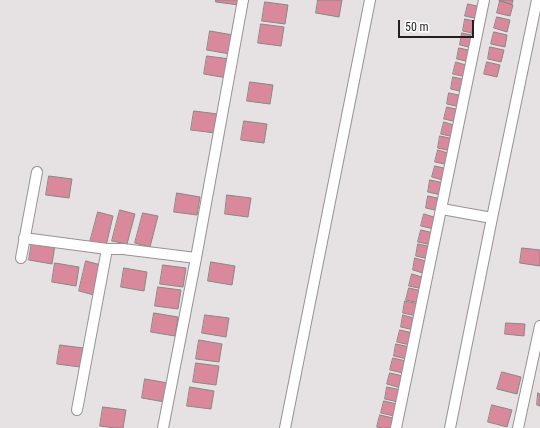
<!DOCTYPE html>
<style>
body{margin:0}
#map{position:relative;width:540px;height:428px;overflow:hidden;background:#e6e2e3;font-family:"Roboto Condensed",sans-serif}
canvas{display:block}
.scale{position:absolute;left:398px;top:20px;width:76px;height:18px;box-sizing:border-box;border:2px solid #211f1f;border-top:0;padding-left:5px;font-size:12px;line-height:14px;white-space:nowrap;color:#211f1f;-webkit-text-stroke:3px #fff;paint-order:stroke}
</style>
<div id="map">
<canvas width="540" height="428"></canvas>
<div class="scale">50 m</div>
</div>
<script>
const c = document.querySelector('canvas').getContext('2d');
c.lineJoin = 'round';
function fillPath(path, color) {
  c.fillStyle = color;
  c.fill(path, 'evenodd');
}
function strokePath(path, color, width, dash) {
  c.strokeStyle = color;
  c.lineWidth = width;
  c.lineCap = dash ? 'butt' : 'round';
  c.setLineDash(dash || []);
  c.stroke(path);
}
const building = new Path2D(`
 M 216,0 L 240,0 L 239,5 L 216,2 Z
 M 318,0 L 342,0 L 339,17 L 316,13 Z
 M 499,0 L 513,0 L 512,4 Z
 M 500,1 L 513,5 L 510,16 L 497,13 Z
 M 265,2 L 288,5 L 285,24 L 262,21 Z
 M 468,4 L 481,7 L 479,19 L 465,16 Z
 M 497,17 L 510,20 L 507,32 L 494,28 Z
 M 465,19 L 479,22 L 476,34 L 463,31 Z
 M 261,24 L 284,27 L 281,46 L 258,43 Z
 M 210,31 L 233,35 L 230,54 L 207,50 Z
 M 494,32 L 507,35 L 505,47 L 491,44 Z
 M 462,33 L 476,36 L 473,48 L 460,45 Z
 M 490,47 L 504,50 L 501,62 L 488,59 Z
 M 459,48 L 473,51 L 470,62 L 457,59 Z
 M 207,56 L 230,59 L 227,78 L 204,74 Z
 M 456,62 L 469,66 L 466,77 L 453,74 Z
 M 487,62 L 500,65 L 497,77 L 484,74 Z
 M 453,77 L 467,80 L 464,92 L 451,89 Z
 M 250,82 L 273,85 L 270,104 L 247,101 Z
 M 449,93 L 463,96 L 460,107 L 447,104 Z
 M 447,107 L 460,110 L 457,122 L 444,119 Z
 M 194,111 L 218,114 L 215,133 L 191,130 Z
 M 244,121 L 267,124 L 264,143 L 241,140 Z
 M 444,122 L 457,126 L 454,137 L 441,134 Z
 M 440,136 L 454,139 L 451,151 L 438,148 Z
 M 438,150 L 451,154 L 449,165 L 435,162 Z
 M 435,166 L 448,169 L 446,181 L 432,177 Z
 M 49,176 L 72,179 L 69,198 L 46,195 Z
 M 430,180 L 444,183 L 441,195 L 428,192 Z
 M 177,193 L 200,197 L 197,215 L 174,212 Z
 M 227,195 L 251,198 L 248,217 L 225,214 Z
 M 428,196 L 442,199 L 439,211 L 426,208 Z
 M 120,210 L 135,214 L 127,244 L 112,241 Z
 M 98,212 L 113,216 L 106,246 L 90,242 Z
 M 143,213 L 158,216 L 150,247 L 135,243 Z
 M 424,214 L 437,218 L 434,229 L 421,226 Z
 M 421,230 L 434,233 L 432,245 L 418,242 Z
 M 32,241 L 55,245 L 52,264 L 29,260 Z
 M 418,244 L 432,247 L 429,259 L 416,256 Z
 M 522,248 L 540,250 L 540,266 L 520,263 Z
 M 415,258 L 429,262 L 426,274 L 413,270 Z
 M 86,261 L 101,265 L 94,295 L 79,291 Z
 M 211,262 L 235,266 L 232,285 L 208,281 Z
 M 55,263 L 79,267 L 76,286 L 52,282 Z
 M 163,265 L 186,268 L 183,287 L 160,284 Z
 M 124,268 L 147,272 L 144,291 L 121,287 Z
 M 412,274 L 425,278 L 423,289 L 409,286 Z
 M 158,287 L 181,290 L 178,309 L 155,306 Z
 M 409,288 L 422,291 L 419,303 L 406,300 Z
 M 405,301 L 419,304 L 416,316 L 403,313 Z
 M 154,313 L 178,317 L 175,336 L 151,332 Z
 M 205,315 L 229,318 L 226,337 L 202,333 Z
 M 403,315 L 417,319 L 414,330 L 401,327 Z
 M 506,323 L 525,324 L 524,336 L 505,334 Z
 M 400,330 L 413,333 L 410,345 L 397,342 Z
 M 199,340 L 222,344 L 219,362 L 196,359 Z
 M 396,344 L 410,347 L 407,359 L 394,356 Z
 M 60,345 L 83,348 L 80,367 L 57,364 Z
 M 393,358 L 406,361 L 403,373 L 390,370 Z
 M 196,363 L 219,366 L 216,385 L 193,382 Z
 M 502,372 L 521,377 L 517,394 L 497,389 Z
 M 390,373 L 403,376 L 401,388 L 387,384 Z
 M 145,379 L 168,383 L 165,402 L 142,398 Z
 M 190,387 L 214,391 L 211,409 L 187,406 Z
 M 387,387 L 401,390 L 398,402 L 385,399 Z
 M 538,393 L 540,394 L 540,406 L 537,405 Z
 M 384,401 L 397,404 L 394,416 L 381,413 Z
 M 492,405 L 512,410 L 507,427 L 488,422 Z
 M 103,407 L 126,410 L 123,428 L 115,428 L 100,426 Z
 M 380,415 L 393,418 L 391,428 L 382,428 L 377,427 Z`);
const minor = new Path2D(`
 M 442,209 L 492,218
 M 24,238 L 107,249
 M 21,258 L 37,172
 M 77,410 L 107,249 L 123,249 L 196,258
 M 163,428 L 196,258 L 243,0
 M 285,428 L 370,0
 M 396,428 L 484,0
 M 450,428 L 492,218 L 537,0
 M 518,428 L 540,326`);
fillPath(building, '#da889b');
strokePath(building, '#8a8686', 1);
strokePath(minor, '#969293', 12);
strokePath(minor, '#fff', 10);
</script>
